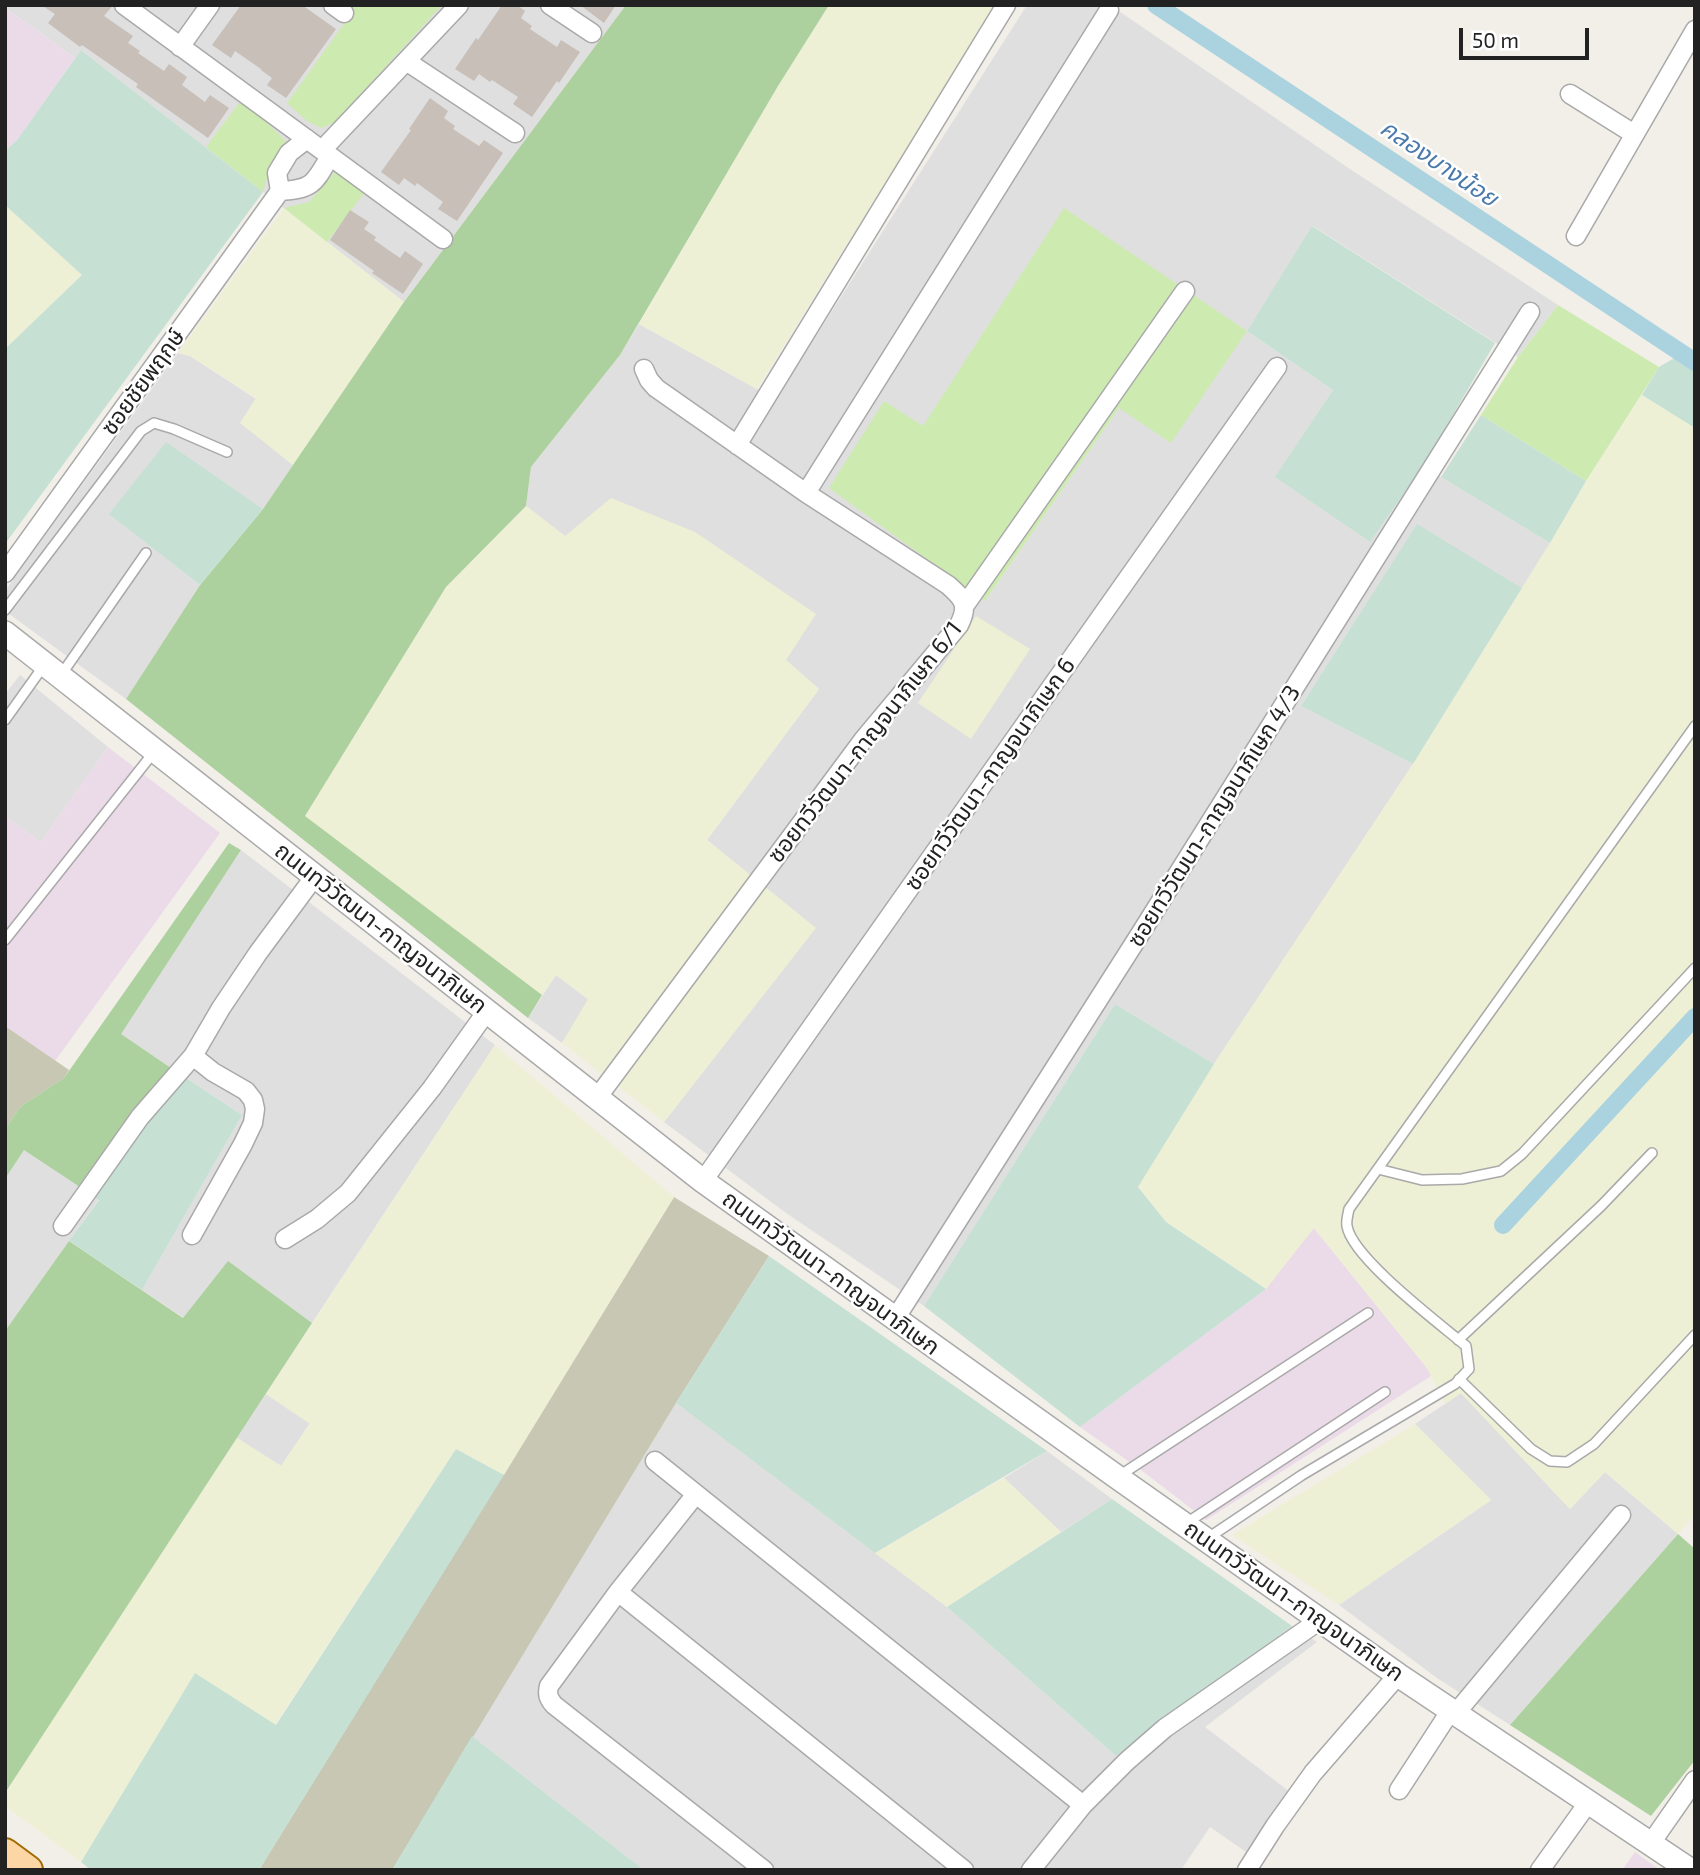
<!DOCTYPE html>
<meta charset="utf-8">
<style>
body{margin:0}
#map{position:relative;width:1700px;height:1875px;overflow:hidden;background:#f2efe9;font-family:"Exo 2",sans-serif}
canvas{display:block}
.frame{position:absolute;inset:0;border:7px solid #222;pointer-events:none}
.scale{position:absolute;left:1459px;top:28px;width:130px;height:32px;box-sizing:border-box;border:4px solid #222;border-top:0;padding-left:9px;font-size:21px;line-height:24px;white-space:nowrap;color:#222;-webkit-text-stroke:5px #fff;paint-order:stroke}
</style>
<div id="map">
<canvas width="1700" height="1875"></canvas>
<div class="frame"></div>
<div class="scale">50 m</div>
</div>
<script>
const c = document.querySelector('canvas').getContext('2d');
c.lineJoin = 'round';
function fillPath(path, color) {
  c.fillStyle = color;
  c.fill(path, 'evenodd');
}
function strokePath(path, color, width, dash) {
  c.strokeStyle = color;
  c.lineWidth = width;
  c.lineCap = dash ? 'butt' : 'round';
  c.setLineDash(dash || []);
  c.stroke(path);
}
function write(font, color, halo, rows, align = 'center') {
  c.font = font + ' "Exo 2","Noto Sans Thai",sans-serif';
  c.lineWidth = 5;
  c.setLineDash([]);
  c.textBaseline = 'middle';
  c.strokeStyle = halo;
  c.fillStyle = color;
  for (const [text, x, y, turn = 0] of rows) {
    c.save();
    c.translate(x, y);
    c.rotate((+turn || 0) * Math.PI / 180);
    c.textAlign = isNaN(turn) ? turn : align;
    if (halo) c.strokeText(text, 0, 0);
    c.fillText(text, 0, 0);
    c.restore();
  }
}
const residential = new Path2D(`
 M 5,5 L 626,5 L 404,302 L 81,50 L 75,58 L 5,8 Z
 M 1027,5 L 1110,5 L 1353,171 L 1558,305 L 1518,357 L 1313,226 L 1247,331 L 1333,390 L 1276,477 L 1370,542 L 1423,466 L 1550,543 L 1522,588 L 1417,525 L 1301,706 L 1413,764 L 1214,1064 L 1115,1004 L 924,1306 L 786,1213 L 664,1122 L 815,928 L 707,840 L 819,689 L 785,660 L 565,536 L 526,506 L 531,467 L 620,355 L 639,324 L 757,389 L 774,402 ZM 1247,331 L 1119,408 L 985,601 L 884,402 L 923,427 Z
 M 178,353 L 190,356 L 256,399 L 241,423 L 293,465 L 263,509 L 166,443 L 110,514 L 200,585 L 126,699 L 5,611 L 5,591 Z
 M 20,675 L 108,747 L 41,842 L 5,817 L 5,694 Z
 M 241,850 L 495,1045 L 312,1323 L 228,1262 L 184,1318 L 142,1290 L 242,1115 L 120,1034 Z
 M 556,975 L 589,1000 L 562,1043 L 528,1018 Z
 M 24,1149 L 99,1199 L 5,1331 L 5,1179 Z
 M 1461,1393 L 1570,1509 L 1605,1472 L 1678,1534 L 1510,1725 L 1437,1678 L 1339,1605 L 1491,1500 L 1415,1424 Z
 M 266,1394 L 310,1423 L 281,1466 L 237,1438 Z
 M 676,1403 L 947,1607 L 1116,1756 L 1292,1626 L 1317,1642 L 1205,1727 L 1290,1792 L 1246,1852 L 1210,1827 L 1181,1870 L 644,1870 L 472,1736 Z
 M 1047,1451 L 1112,1499 L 1061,1532 L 1004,1478 Z`);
const industrial = new Path2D(`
 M 5,8 L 75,58 L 17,140 L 5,151 Z
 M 108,747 L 220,833 L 55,1061 L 5,1026 L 5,817 L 41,842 Z
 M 1313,1227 L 1427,1368 L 1431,1376 L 1206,1520 L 1145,1473 L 1080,1427 L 1266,1289 Z
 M 1635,1852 L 1660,1870 L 1622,1870 Z`);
const construction = new Path2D(`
 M 5,1026 L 69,1070 L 64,1078 L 21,1106 L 5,1129 Z
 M 674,1197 L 769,1256 L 676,1403 L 392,1870 L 259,1870 Z`);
const farmland = new Path2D(`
 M 829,5 L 995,5 L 757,389 L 639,324 L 778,86 Z
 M 5,205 L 82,275 L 5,349 Z
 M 284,208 L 404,302 L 293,465 L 240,423 L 256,398 L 190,356 L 178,353 Z
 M 1642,395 L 1695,428 L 1695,1515 L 1678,1534 L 1605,1472 L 1570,1509 L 1461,1393 L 1445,1404 L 1427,1368 L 1314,1228 L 1266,1289 L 1166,1222 L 1138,1186 L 1214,1064 L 1413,764 L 1550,543 L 1586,481 Z
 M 611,498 L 695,532 L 816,614 L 786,660 L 819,689 L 707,840 L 816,928 L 664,1122 L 562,1043 L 588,999 L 556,975 L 542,995 L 305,816 L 446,587 L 526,506 L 565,536 Z
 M 976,616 L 1030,649 L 971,739 L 918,703 Z
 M 495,1045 L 674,1197 L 504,1475 L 456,1449 L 275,1725 L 195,1673 L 81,1862 L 5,1806 L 5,1793 L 237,1438 L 281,1466 L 310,1424 L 266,1394 Z
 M 1415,1424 L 1491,1500 L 1339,1605 L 1232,1535 Z
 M 1004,1478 L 1061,1532 L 947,1607 L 875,1553 Z`);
const grass = new Path2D(`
 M 349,5 L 442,5 L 334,123 L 321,128 L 307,121 L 287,103 L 354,10 Z
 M 242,99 L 288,143 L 268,174 L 263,192 L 206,147 Z
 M 335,172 L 365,192 L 327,242 L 284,208 L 309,202 Z
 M 1064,208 L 1247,331 L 1171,443 L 1119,408 L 985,601 L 829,488 L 884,401 L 923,426 Z
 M 1558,305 L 1659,367 L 1586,481 L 1481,415 L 1518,357 Z`);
const forest = new Path2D(`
 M 626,5 L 829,5 L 778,86 L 620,355 L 531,467 L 526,506 L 446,587 L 305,816 L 542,995 L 528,1018 L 126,699 L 200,585 L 263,509 L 404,302 Z
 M 229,843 L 241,850 L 121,1034 L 171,1068 L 83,1189 L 24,1150 L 5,1179 L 5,1129 L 21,1106 L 64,1078 Z
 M 69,1241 L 183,1318 L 228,1261 L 312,1323 L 5,1793 L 5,1331 Z
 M 1678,1534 L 1695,1549 L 1695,1760 L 1651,1816 L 1510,1725 Z`);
const wetland = new Path2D(`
 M 81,50 L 263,192 L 5,544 L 5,349 L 82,275 L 5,205 L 5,151 L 17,140 Z
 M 1312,226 L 1495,343 L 1423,466 L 1370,542 L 1275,477 L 1333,390 L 1247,331 Z
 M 1676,357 L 1695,369 L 1695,428 L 1642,395 L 1659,367 Z
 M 1481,415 L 1586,481 L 1550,543 L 1441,477 Z
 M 166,442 L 263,509 L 200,585 L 109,514 Z
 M 1417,524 L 1522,588 L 1413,764 L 1301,706 Z
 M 1115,1004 L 1214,1064 L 1138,1187 L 1166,1222 L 1266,1289 L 1080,1427 L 924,1306 Z
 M 171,1068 L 242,1115 L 142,1290 L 69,1241 L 99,1200 L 83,1189 Z
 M 769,1256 L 1047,1451 L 875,1553 L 676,1403 Z
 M 456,1449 L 504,1475 L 259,1870 L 91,1870 L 81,1862 L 195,1673 L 276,1725 Z
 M 1112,1499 L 1292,1626 L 1116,1756 L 947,1607 Z
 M 472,1736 L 644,1870 L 392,1870 Z`);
const canal = new Path2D(`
 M 1156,5 L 1695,362
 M 1503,1225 L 1695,1017`);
const building = new Path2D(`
 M 41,5 L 113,5 L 104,16 L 133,36 L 128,43 L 140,51 L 138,53 L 164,71 L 169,64 L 187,77 L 182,85 L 205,102 L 210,95 L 229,108 L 208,138 L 136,87 L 138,84 L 82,45 L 80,47 L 48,23 L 55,14 Z
 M 241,5 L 302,5 L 336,29 L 286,98 L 267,85 L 272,78 L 261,70 L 261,69 L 235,51 L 231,58 L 212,45 Z
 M 502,5 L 517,5 L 525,11 L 521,18 L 532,26 L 530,29 L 557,47 L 561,40 L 580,52 L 559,83 L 557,81 L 532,117 L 513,104 L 518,97 L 492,80 L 490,82 L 479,74 L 474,81 L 455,69 L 476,38 L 478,40 Z
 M 580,5 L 616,5 L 604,23 Z
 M 430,98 L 448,111 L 444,118 L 455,126 L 453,129 L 479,146 L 484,140 L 503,153 L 457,221 L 438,209 L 443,202 L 417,183 L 415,186 L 404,178 L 399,185 L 381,172 L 411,130 L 409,129 Z
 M 350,210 L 369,222 L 364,229 L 376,237 L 374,240 L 400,258 L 405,251 L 423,264 L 403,294 L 372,273 L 374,271 L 330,240 Z`);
const service = new Path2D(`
 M 5,610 L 141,431 L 154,423 L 174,429 L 227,452
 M 61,675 L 146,553
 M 5,720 L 45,664
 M 5,940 L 154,752
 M 1378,1169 L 1422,1180 L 1462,1179 L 1501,1171 L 1522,1154 L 1695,968
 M 1458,1340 L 1601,1206 L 1652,1153
 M 1459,1379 L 1531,1449 L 1550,1461 L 1567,1462 L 1594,1444 L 1695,1335
 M 1119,1476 L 1368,1313
 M 1185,1524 L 1385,1392
 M 1208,1538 L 1302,1475 L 1455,1384 L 1469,1369 L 1466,1346 C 1439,1323 1352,1258 1347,1226 C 1346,1221 1348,1214 1349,1209 L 1695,726`);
const minor = new Path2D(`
 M 124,5 L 443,239
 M 333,5 L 344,13
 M 550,5 L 592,33
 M 180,47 L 210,5
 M 406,61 L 515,133
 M 1570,94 L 1634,134
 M 322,150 L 459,5
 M 280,191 C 312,190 315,183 330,156
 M 1576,236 L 1695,30
 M 737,445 L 1006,5
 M 806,493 L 1109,10
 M 5,573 L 280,191 L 277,173 L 289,153 L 307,139
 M 965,605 L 1185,291
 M 597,1098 L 863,740 L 959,625 C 969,605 964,599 948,585 L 806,493 L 656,388 L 649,380 L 644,369
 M 703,1181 L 1277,367
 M 63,1226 L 140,1117 L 193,1056 L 221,1008 L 258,953 L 315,876
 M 192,1235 L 243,1144 L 253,1123 L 255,1109 L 253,1100 L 246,1091 L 213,1072 L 193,1056
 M 285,1239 L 317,1219 L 348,1193 L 432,1088 L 487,1011
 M 895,1319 L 1142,931 L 1530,312
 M 655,1461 L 1083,1805
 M 696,1494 L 618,1592 L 549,1686 C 547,1694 548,1698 554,1705 L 764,1870
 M 618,1592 L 964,1870
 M 1456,1713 L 1621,1515
 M 1399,1790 L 1451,1710
 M 1651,1843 L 1695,1780
 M 1031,1870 L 1083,1805 L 1127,1761 L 1165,1728 L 1320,1620
 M 1247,1870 L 1275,1826 L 1313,1773 L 1398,1675
 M 1540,1870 L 1588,1803`);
const tertiary = new Path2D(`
 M 5,633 L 703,1181 L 1117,1477 L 1398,1675 L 1690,1870`);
const primary = new Path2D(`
 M 5,1853 L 28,1870`);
const streetNames = [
 ["ซอยชัยพฤกษ์",143,382,-54],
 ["ซอยทวีวัฒนา-กาญจนาภิเษก 6/1",865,742,-52],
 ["ซอยทวีวัฒนา-กาญจนาภิเษก 6",990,774,-55],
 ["ซอยทวีวัฒนา-กาญจนาภิเษก 4/3",1214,816,-58],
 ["ถนนทวีวัฒนา-กาญจนาภิเษก",381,928,38],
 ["ถนนทวีวัฒนา-กาญจนาภิเษก",831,1273,36],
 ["ถนนทวีวัฒนา-กาญจนาภิเษก",1294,1601,35]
];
const waterNames = [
 ["คลองบางน้อย",1439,163,34]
];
fillPath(residential, '#e0dfdf');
fillPath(industrial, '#ebdbe8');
fillPath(construction, '#c7c7b4');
fillPath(farmland, '#eef0d5');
fillPath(grass, '#cdebb0');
fillPath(forest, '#add19e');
fillPath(wetland, '#c6e0d4');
strokePath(canal, '#aad3df', 18);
fillPath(building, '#c7bfb8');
strokePath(service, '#a9a9a9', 12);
strokePath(minor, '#a9a9a9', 21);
strokePath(tertiary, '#a9a9a9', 26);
strokePath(primary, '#a06b00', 32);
strokePath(service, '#fff', 9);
strokePath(minor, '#fff', 18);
strokePath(tertiary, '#fff', 23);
strokePath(primary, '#fcd6a4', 28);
write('23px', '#222', '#fff', streetNames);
write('italic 24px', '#4a7aab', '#fff', waterNames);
</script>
